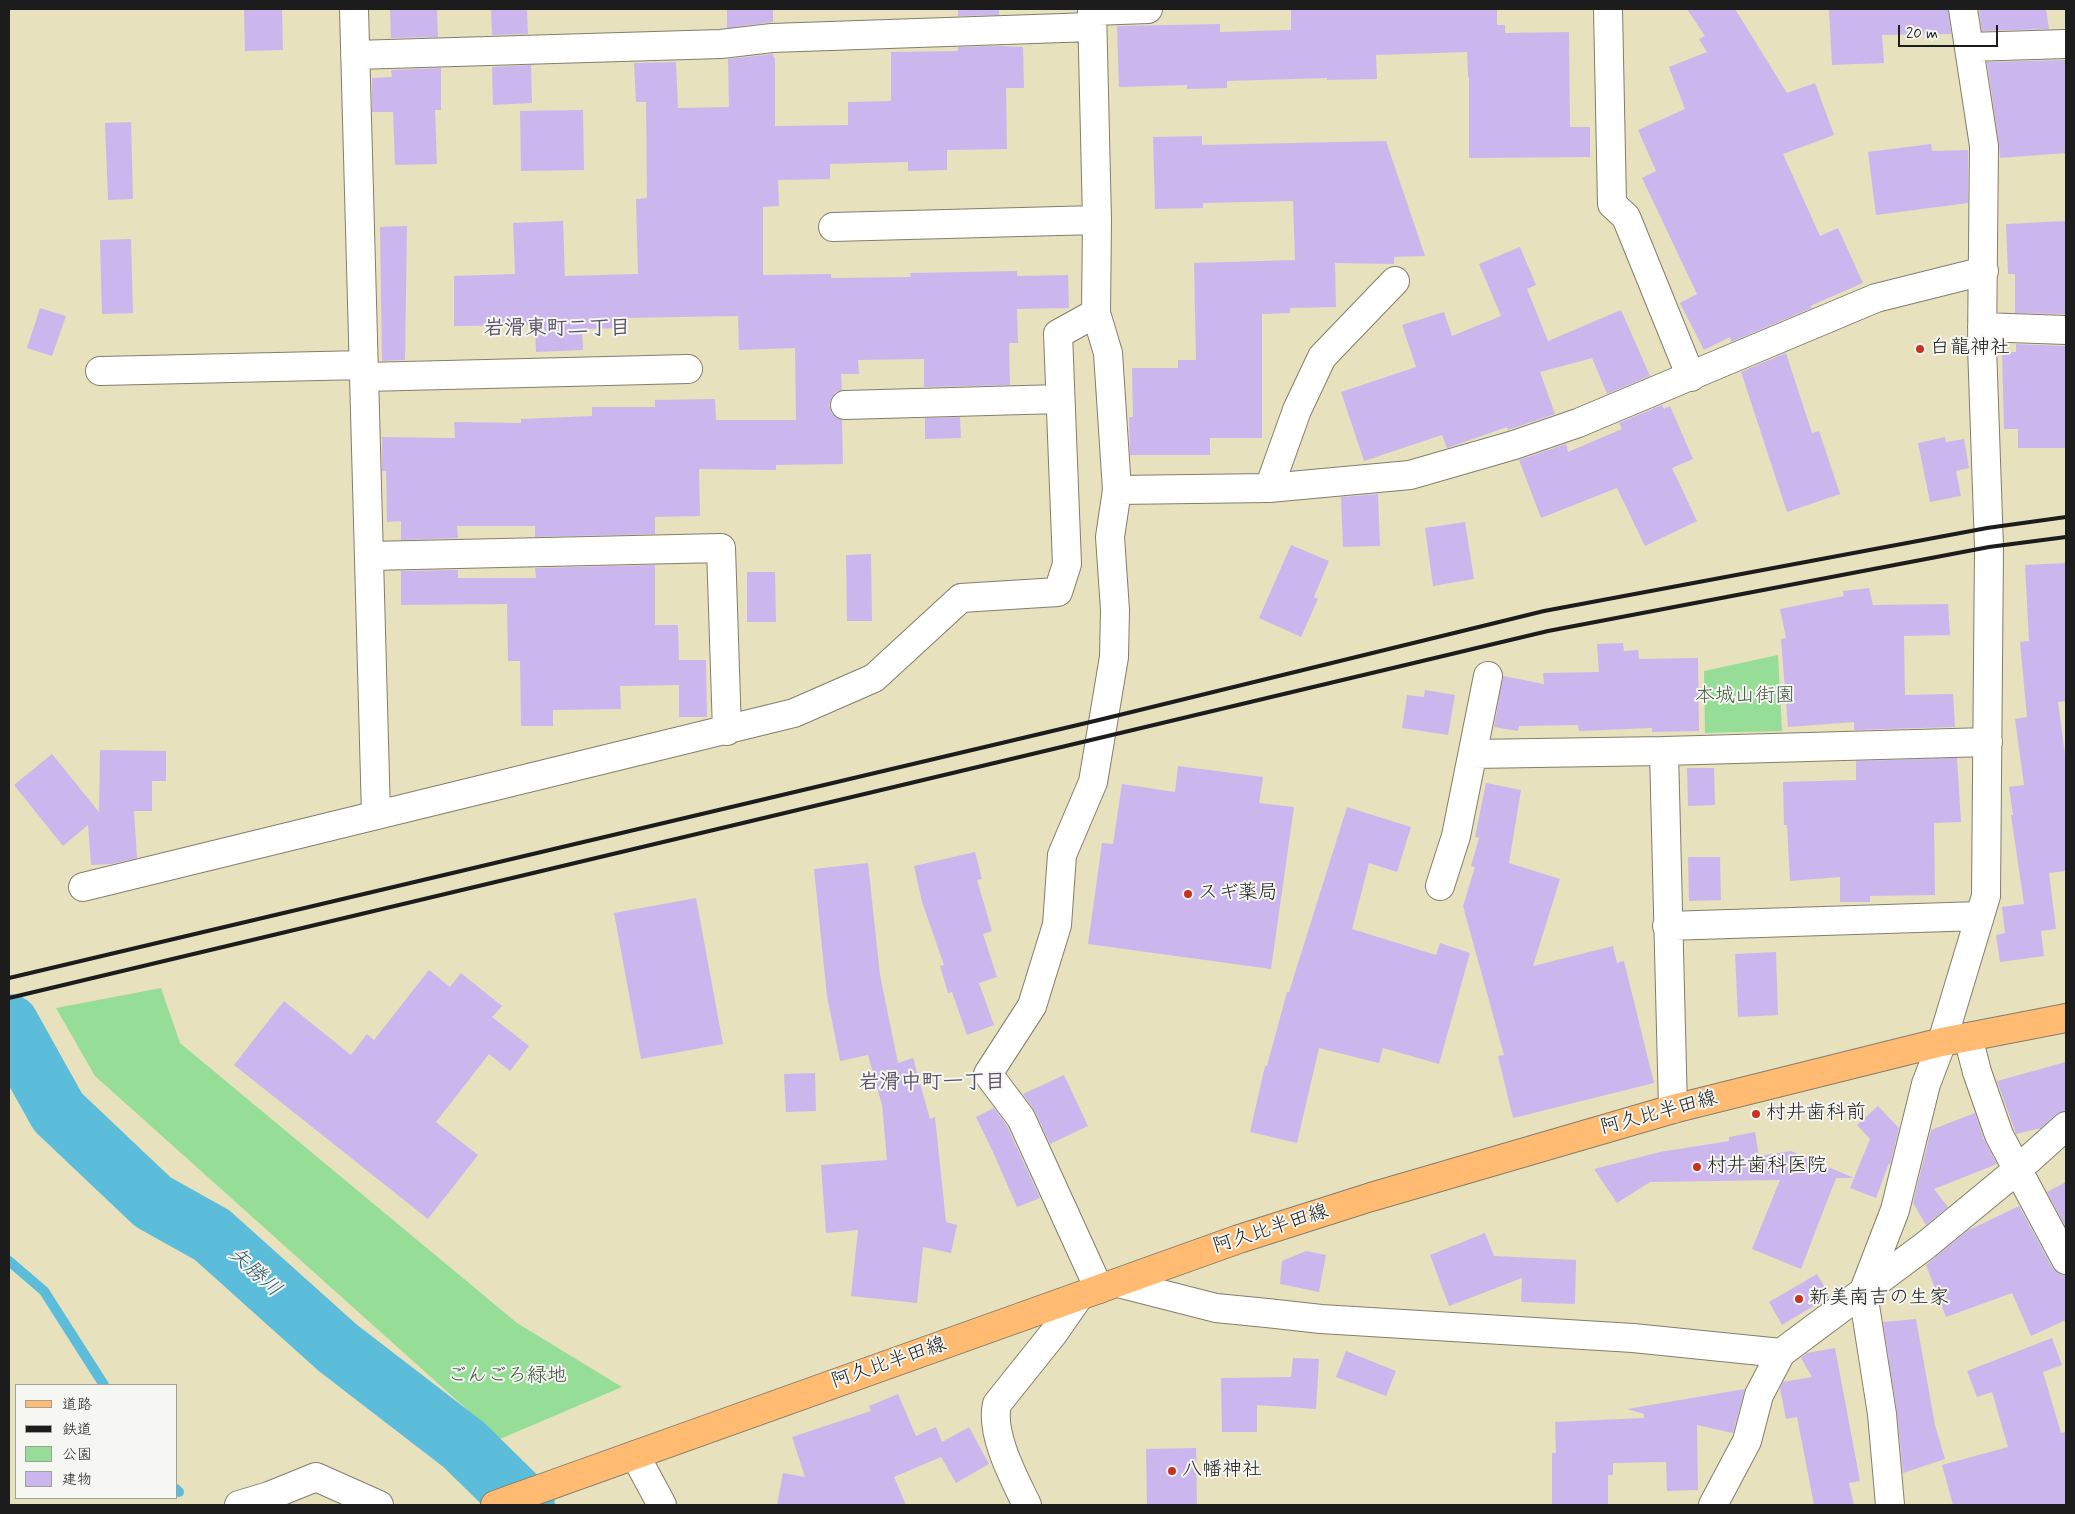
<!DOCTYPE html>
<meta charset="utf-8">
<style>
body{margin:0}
#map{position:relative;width:2075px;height:1514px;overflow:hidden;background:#e8e1bd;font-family:Mynerve,"Klee One",sans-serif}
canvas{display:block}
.frame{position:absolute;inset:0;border:10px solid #1c1c1c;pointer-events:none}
.legend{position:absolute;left:15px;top:1384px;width:162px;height:115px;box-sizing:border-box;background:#f6f6f2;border:1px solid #9f9f9c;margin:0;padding:6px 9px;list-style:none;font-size:15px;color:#1c1c1c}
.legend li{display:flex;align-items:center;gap:10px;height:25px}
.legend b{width:25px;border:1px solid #9f9f9c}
.scale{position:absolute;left:1898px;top:25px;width:100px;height:22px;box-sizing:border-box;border:2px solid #1c1c1c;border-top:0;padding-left:6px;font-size:15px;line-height:18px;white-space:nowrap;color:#1c1c1c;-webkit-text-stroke:4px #f6f6f2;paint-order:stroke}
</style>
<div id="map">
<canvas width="2075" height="1514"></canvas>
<div class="frame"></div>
<ul class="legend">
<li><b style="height:6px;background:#febb71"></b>道路</li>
<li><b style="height:6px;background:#1c1c1c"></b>鉄道</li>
<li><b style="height:14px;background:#96dd97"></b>公園</li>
<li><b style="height:14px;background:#cbb7ee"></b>建物</li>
</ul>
<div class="scale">20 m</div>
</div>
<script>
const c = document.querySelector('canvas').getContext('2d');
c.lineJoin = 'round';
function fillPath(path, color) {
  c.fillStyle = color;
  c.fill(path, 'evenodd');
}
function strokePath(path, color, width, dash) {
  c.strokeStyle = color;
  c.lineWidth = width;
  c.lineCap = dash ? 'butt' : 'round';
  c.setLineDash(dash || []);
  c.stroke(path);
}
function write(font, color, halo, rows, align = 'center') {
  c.font = font + ' Mynerve,"Klee One",sans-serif';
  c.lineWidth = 4;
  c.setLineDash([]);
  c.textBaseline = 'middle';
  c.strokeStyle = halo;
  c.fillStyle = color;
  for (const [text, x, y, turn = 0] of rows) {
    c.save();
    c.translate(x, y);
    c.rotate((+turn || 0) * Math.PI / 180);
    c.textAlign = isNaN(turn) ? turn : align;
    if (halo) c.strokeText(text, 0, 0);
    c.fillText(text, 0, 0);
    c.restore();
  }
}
const green = new Path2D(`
 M 1778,655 L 1782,731 L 1705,733 L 1704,671 Z
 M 161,988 L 180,1043 L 517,1323 L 622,1387 L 500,1439 L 95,1076 L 56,1008 Z`);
const stream = new Path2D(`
 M 9,1261 L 44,1291 L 104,1385
 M 176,1489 L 179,1492`);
const river = new Path2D(`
 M 9,1024 L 58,1112 L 153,1202 L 212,1235 L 338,1348 L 464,1445 L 525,1505`);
const building = new Path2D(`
 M 244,9 L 282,9 L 283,50 L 245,51 Z
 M 390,9 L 437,9 L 438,37 L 391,38 Z
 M 491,9 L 527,9 L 528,34 L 492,35 Z
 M 727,9 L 773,9 L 773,22 L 727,28 Z
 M 958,9 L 999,9 L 999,15 L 958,16 Z
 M 1291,9 L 1497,9 L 1497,25 L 1505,25 L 1505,33 L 1569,32 L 1570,127 L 1590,127 L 1590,157 L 1469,158 L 1469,77 L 1468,77 L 1467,52 L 1376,55 L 1377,79 L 1327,80 L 1327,78 L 1227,81 L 1227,88 L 1187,89 L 1187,85 L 1119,87 L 1117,26 L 1220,24 L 1220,32 L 1291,30 Z
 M 1687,9 L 1735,9 L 1787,93 L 1815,83 L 1834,135 L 1783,154 L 1820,236 L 1838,228 L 1863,283 L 1810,306 L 1812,308 L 1731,342 L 1730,337 L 1704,350 L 1680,303 L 1697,294 L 1642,178 L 1656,171 L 1638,130 L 1685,109 L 1669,67 L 1707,52 L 1699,39 L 1705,36 Z
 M 1829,9 L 1948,9 L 1951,34 L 1882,35 L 1884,63 L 1832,65 Z
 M 1979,9 L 2046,9 L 2049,29 L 1982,31 Z
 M 998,46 L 1023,47 L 1024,88 L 1006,88 L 1007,149 L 947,150 L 947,170 L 908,171 L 908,162 L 830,164 L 830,179 L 778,180 L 779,206 L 763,207 L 763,275 L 831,274 L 831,278 L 911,277 L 910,273 L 1017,271 L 1017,276 L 1068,275 L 1069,308 L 1017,309 L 1018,343 L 1009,343 L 1010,385 L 924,387 L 924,359 L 858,360 L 859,374 L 841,374 L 842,390 L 836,392 L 832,397 L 829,405 L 832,414 L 842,420 L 843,464 L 776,465 L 776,470 L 699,469 L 700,516 L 655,517 L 655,534 L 535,537 L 535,526 L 457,526 L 458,538 L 401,540 L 401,521 L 387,522 L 386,471 L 382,471 L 382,437 L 455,438 L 454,422 L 521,423 L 521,419 L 592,416 L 592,407 L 655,407 L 655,400 L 715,399 L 716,420 L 796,420 L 795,348 L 739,350 L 738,316 L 623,318 L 624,328 L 582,329 L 583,350 L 536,352 L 535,325 L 454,326 L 454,276 L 515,274 L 513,223 L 563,221 L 565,276 L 638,274 L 636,199 L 647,198 L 646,102 L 636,102 L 634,63 L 676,62 L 678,108 L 729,107 L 728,59 L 773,54 L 774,58 L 775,58 L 775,126 L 848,125 L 848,102 L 891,101 L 891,52 L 958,51 L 958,47 Z
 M 2066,60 L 2066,153 L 2000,158 L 1999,144 L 1987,62 Z
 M 531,65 L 532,103 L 493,105 L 492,67 Z
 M 441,68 L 441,110 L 435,110 L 437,164 L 395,165 L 393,112 L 372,112 L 372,78 L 392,77 L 391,70 Z
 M 583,110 L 584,170 L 521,171 L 520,111 Z
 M 131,122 L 133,199 L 108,200 L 105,123 Z
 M 1202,136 L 1202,145 L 1386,141 L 1425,256 L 1394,257 L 1394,264 L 1335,263 L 1336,307 L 1290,308 L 1290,313 L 1262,314 L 1262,438 L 1210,438 L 1210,455 L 1130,455 L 1129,417 L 1133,417 L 1132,368 L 1178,368 L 1178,360 L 1196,360 L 1194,263 L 1295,260 L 1293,201 L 1203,203 L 1203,208 L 1155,209 L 1153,137 Z
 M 1931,144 L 1932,151 L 1968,150 L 1968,203 L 1876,215 L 1868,152 Z
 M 2066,221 L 2066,314 L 2015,313 L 2015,274 L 2008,274 L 2006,224 Z
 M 407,226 L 405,360 L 382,361 L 380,227 Z
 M 131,239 L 133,313 L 102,314 L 100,240 Z
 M 1520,247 L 1536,285 L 1527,289 L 1548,341 L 1621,310 L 1650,376 L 1607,394 L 1592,358 L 1540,372 L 1555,414 L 1508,430 L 1507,427 L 1447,448 L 1442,435 L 1364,461 L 1341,392 L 1416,367 L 1402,325 L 1444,312 L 1452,336 L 1501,316 L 1479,264 Z
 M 40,308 L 66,316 L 52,356 L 27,348 Z
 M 2016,344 L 2066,346 L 2066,448 L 2018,448 L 2018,429 L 2004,429 L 2002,352 L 2016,352 Z
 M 1786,353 L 1812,433 L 1819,431 L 1840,494 L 1787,512 L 1741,372 Z
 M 1662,405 L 1664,409 L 1670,406 L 1693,459 L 1672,468 L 1697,521 L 1645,546 L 1617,488 L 1541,518 L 1519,460 L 1566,444 L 1568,452 L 1622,429 L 1619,423 Z
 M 960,417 L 961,438 L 925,439 L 925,418 Z
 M 1945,437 L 1946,442 L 1964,439 L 1969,468 L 1956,471 L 1961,496 L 1930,502 L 1918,443 Z
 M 1378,494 L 1380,546 L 1343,547 L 1341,497 Z
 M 1465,522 L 1474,579 L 1433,586 L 1425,528 Z
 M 1291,545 L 1329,561 L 1314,597 L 1318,599 L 1301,637 L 1259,618 Z
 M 871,554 L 872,621 L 847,621 L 846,555 Z
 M 2066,563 L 2066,701 L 2058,702 L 2066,762 L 2066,871 L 2049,873 L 2056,929 L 2041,931 L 2044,956 L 2000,962 L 1996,935 L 2005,933 L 2002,907 L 2024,904 L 2011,815 L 2013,815 L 2009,787 L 2024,785 L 2015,719 L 2027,717 L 2020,642 L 2029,641 L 2025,565 Z
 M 655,565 L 655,625 L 678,625 L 679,660 L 706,660 L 707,717 L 679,717 L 679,685 L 620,686 L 621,709 L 553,710 L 553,726 L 521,726 L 520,661 L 508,661 L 507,604 L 401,605 L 401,571 L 458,570 L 458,578 L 536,578 L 535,568 Z
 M 747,572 L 775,572 L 776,622 L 747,622 Z
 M 1869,588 L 1873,605 L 1948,604 L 1950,635 L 1904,636 L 1905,695 L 1953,694 L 1955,727 L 1854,730 L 1854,722 L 1788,727 L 1781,639 L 1786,638 L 1780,609 L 1844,596 L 1843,591 Z
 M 1623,643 L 1624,651 L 1638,650 L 1639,659 L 1698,658 L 1699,731 L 1652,732 L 1652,728 L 1579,731 L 1578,725 L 1519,726 L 1518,731 L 1494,727 L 1503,676 L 1544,684 L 1543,673 L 1599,672 L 1597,644 Z
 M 1425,690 L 1455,695 L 1448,735 L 1402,728 L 1407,695 L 1424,697 Z
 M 100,750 L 166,751 L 166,781 L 152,781 L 152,811 L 134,811 L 137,858 L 112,864 L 91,865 L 88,825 L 63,846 L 14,785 L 52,754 L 99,812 Z
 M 1957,758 L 1961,822 L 1934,823 L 1935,895 L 1870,896 L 1870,902 L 1840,902 L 1840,877 L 1790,881 L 1787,825 L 1784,825 L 1783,782 L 1856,780 L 1856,761 Z
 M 1178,766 L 1263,777 L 1259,803 L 1294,807 L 1271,969 L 1088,944 L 1102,843 L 1113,844 L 1122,784 L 1175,792 Z
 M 1687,768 L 1714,768 L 1715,805 L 1688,806 Z
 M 1486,783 L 1521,790 L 1509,863 L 1560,879 L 1533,966 L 1613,946 L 1617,963 L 1624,961 L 1654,1083 L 1513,1118 L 1498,1056 L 1504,1055 L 1463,906 L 1475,867 L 1471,866 L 1479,838 L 1475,837 Z
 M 1347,807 L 1411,827 L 1397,872 L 1369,863 L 1352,929 L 1436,955 L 1440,943 L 1470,953 L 1439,1064 L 1383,1048 L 1379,1063 L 1319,1048 L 1297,1143 L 1250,1132 L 1265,1066 L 1267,1066 L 1287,992 L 1289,992 Z
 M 975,852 L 982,879 L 977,880 L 992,931 L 983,934 L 997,977 L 979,983 L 994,1025 L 967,1035 L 952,992 L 948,993 L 940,966 L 944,965 L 922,902 L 914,866 Z
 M 1688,857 L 1720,857 L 1721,900 L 1689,901 Z
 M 868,863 L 880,975 L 898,1063 L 913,1058 L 930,1119 L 935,1117 L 946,1222 L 957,1225 L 951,1253 L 923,1247 L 917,1303 L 851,1296 L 858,1230 L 826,1233 L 821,1165 L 887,1160 L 882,1105 L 868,1055 L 840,1061 L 827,996 L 814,869 Z
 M 696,898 L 723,1044 L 641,1059 L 614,913 Z
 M 1776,952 L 1778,1015 L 1738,1017 L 1735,954 Z
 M 429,970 L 450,987 L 461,973 L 502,1006 L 492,1017 L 529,1046 L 510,1071 L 489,1054 L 436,1122 L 478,1155 L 428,1219 L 234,1065 L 284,1001 L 351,1055 L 367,1034 L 374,1040 Z
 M 2066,1062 L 2066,1111 L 2056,1114 L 2041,1128 L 2016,1134 L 1997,1081 Z
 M 815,1073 L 816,1111 L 786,1112 L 784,1074 Z
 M 1064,1075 L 1088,1126 L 1050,1144 L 1035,1111 L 1023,1094 Z
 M 1878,1106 L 1899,1128 L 1890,1165 L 1889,1163 L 1876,1198 L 1850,1188 L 1854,1178 L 1836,1178 L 1801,1269 L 1752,1249 L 1780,1180 L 1650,1182 L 1617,1203 L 1594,1169 L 1660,1152 L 1729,1141 L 1729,1137 L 1755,1132 L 1759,1156 L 1791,1151 L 1854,1178 L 1870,1139 L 1857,1125 Z
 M 994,1108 L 1007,1126 L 1040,1198 L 1017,1207 L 993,1152 L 976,1117 Z
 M 1975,1113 L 1984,1140 L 1997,1164 L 1934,1189 L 1948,1207 L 1926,1225 L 1913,1203 L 1931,1130 Z
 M 2066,1182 L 2066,1227 L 2047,1192 Z
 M 2019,1206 L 2052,1267 L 2058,1273 L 2066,1276 L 2066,1320 L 2031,1336 L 2012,1293 L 1946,1317 L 1926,1265 L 1967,1231 Z
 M 1485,1233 L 1494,1256 L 1576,1260 L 1575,1304 L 1521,1302 L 1522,1278 L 1449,1306 L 1430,1255 Z
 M 1306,1251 L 1326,1255 L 1319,1292 L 1280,1284 L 1282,1261 Z
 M 1817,1274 L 1830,1296 L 1782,1325 L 1769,1302 Z
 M 1916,1319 L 1935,1425 L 1945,1459 L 1903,1473 L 1897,1412 L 1883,1322 Z
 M 2052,1338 L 2062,1365 L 2043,1372 L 2061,1433 L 2066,1432 L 2066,1505 L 1953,1505 L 1942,1465 L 2008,1447 L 1992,1392 L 1977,1397 L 1967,1371 Z
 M 1835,1348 L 1860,1481 L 1849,1483 L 1854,1505 L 1814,1505 L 1797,1417 L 1786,1419 L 1780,1388 L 1783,1382 L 1812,1377 L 1801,1358 L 1807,1353 Z
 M 1346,1351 L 1396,1371 L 1386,1396 L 1336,1377 Z
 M 1293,1358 L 1319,1359 L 1316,1409 L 1257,1405 L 1257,1432 L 1222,1432 L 1221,1378 L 1291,1377 Z
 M 1745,1389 L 1733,1433 L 1697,1425 L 1698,1490 L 1667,1491 L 1666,1462 L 1613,1463 L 1613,1475 L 1608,1475 L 1608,1505 L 1552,1505 L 1552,1453 L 1556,1453 L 1555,1422 L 1644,1418 L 1644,1414 L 1627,1409 Z
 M 898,1394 L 916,1436 L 936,1427 L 942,1442 L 969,1427 L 989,1464 L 956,1483 L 941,1457 L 894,1477 L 906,1505 L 777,1505 L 783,1473 L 805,1477 L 792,1437 L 871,1411 L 869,1406 Z
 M 1196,1448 L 1197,1505 L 1147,1505 L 1146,1449 Z`);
const minor = new Path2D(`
 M 354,9 L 376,815
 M 1092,9 L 1097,220 L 1096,313 L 1108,353 L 1117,490 L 1110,537 L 1115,610 L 1114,657 L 1093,782 L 1062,855 L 1057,925 L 1032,1006 L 988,1074 L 1021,1118 L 1099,1289
 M 1608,9 L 1612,204 L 1626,217 L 1691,377
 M 1092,11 L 1148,9
 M 1969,47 L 2066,44
 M 355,55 L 721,44 L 772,38 L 1092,27
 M 833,227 L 1097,220
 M 1982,327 L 2066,330
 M 100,371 L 364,365
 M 365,377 L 688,369
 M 845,405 L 1060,399
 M 1269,488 L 1297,410 L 1322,357 L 1395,281
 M 1117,490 L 1269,488 L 1410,475 L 1514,445 L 1578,423 L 1876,298 L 1984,271
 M 370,556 L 721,548 L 727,731
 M 1664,751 L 1673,1109
 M 1473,754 L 1664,751 L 1988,742
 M 1440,886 L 1456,836 L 1488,676
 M 83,887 L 794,713 L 874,678 L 961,598 L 1058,592 L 1067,564 L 1058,334 L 1096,313
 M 1667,926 L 1980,916
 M 1968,1037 L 1977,1072 L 1999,1135 L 2066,1260
 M 1118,1283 L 1216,1308 L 1267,1313 L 1321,1319 L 1633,1338 L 1781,1353
 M 635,1455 L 662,1505
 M 239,1505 L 269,1496 L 316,1477 L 379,1505
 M 1027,1505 C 1014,1478 990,1434 997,1404 L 1053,1334 L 1078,1298
 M 1713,1505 L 1747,1441 L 1759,1395 L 1781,1353 L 1926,1245 L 2017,1170 L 2066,1126
 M 1890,1505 L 1882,1414 L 1863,1293 L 1895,1210 L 1926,1084 L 1942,1042 L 1986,896 L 1989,547 L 1982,346 L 1984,146 L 1963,9`);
const major = new Path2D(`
 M 495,1505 L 1239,1239 L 1371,1197 L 1673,1109 L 1942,1042 L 2066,1018`);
const rail = new Path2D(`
 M 9,978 L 1103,719 L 1544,611 L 1987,528 L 2066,517
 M 9,998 L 1548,631 L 1989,547 L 2066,537`);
const markers = [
 [1920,349,5,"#c8321e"],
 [1188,894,5,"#c8321e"],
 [1756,1114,5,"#c8321e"],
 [1697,1167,5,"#c8321e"],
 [1799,1299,5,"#c8321e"],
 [1172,1471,5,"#c8321e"]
];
const poiNames = [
 ["白龍神社",1930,349],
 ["スギ薬局",1198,894],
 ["村井歯科前",1766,1114],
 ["村井歯科医院",1707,1167],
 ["新美南吉の生家",1809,1299],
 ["八幡神社",1182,1471]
];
const parkNames = [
 ["本城山街園",1745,697],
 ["ごんごろ緑地",507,1377]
];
const streetNames = [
 ["阿久比半田線",1659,1114,-15],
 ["阿久比半田線",1271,1230,-18],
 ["阿久比半田線",889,1364,-19]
];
const neighbourhoodNames = [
 ["岩滑東町二丁目",557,330],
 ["岩滑中町一丁目",932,1084]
];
const waterNames = [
 ["矢勝川",254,1273,42]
];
fillPath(green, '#96dd97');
strokePath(stream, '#5bbdd9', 10);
strokePath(river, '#5bbdd9', 60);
fillPath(building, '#cbb7ee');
strokePath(minor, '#827e6c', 30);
strokePath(major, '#827e6c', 30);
strokePath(minor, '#fff', 28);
strokePath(major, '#febb71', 28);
strokePath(rail, '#1c1c1c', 4);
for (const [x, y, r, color] of markers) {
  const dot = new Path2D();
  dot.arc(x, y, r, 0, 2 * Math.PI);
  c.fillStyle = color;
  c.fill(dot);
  strokePath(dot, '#f6f6f2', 2);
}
write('20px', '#1c1c1c', '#f6f6f2', poiNames, 'left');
write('20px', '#415641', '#f6f6f2', parkNames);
write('20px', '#1c1c1c', '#f6f6f2', streetNames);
write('bold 21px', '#595266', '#f6f6f2', neighbourhoodNames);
write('italic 21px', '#355c68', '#f6f6f2', waterNames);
</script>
